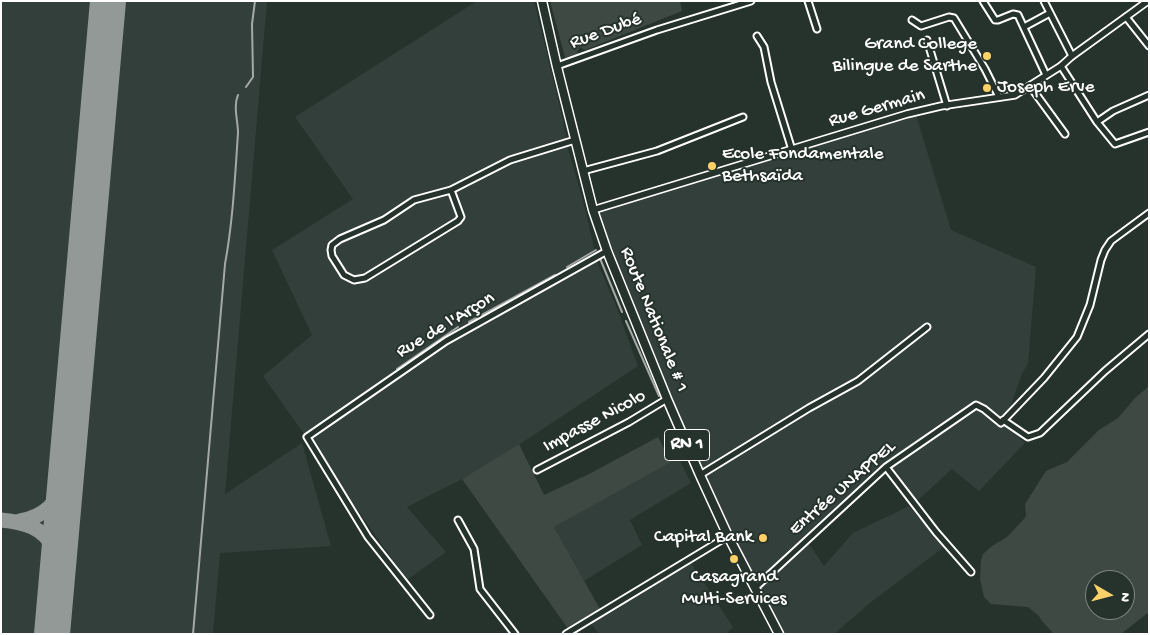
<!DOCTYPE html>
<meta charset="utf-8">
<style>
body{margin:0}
#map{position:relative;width:1150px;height:635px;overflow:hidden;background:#26332d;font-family:"Gochi Hand",sans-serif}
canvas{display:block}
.frame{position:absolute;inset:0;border:2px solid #fff;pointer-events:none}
.north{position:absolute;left:1085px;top:570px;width:50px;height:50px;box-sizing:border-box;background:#26332d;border:1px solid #7d8581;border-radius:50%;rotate:98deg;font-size:14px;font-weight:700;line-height:20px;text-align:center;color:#fff}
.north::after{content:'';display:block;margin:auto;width:18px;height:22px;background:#ffd166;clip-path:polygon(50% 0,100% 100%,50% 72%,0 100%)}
</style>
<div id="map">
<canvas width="1150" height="635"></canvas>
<div class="frame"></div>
<div class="north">N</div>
</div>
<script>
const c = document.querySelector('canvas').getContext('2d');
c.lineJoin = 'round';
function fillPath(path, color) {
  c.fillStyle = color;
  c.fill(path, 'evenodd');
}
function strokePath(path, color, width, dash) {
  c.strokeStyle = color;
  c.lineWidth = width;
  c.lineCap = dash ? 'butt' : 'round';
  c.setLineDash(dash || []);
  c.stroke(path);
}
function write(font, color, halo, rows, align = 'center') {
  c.font = font + ' "Gochi Hand",sans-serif';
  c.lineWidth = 4;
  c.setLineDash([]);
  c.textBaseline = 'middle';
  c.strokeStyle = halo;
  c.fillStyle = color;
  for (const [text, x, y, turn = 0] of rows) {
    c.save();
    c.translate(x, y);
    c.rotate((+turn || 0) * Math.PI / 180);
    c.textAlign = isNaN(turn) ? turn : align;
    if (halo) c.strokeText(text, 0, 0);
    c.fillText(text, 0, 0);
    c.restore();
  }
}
const built = new Path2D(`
 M 1,1 L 267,1 L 225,494 L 302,443 L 331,546 L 220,553 L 213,634 L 1,634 Z
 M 477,1 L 534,1 L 563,120 L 568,149 L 583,201 L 598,264 L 616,306 L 638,366 L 526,440 L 462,479 L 407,507 L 446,552 L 407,580 L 263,376 L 312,335 L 272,250 L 353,199 L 295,117 Z
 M 916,115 L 951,230 L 1036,267 L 1028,363 L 1021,376 L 1009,412 L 1007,427 L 1025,443 L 979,491 L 952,469 L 916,502 L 885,462 L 806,536 L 809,544 L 824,566 L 853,533 L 909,506 L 944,547 L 871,602 L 834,634 L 785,634 L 704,481 L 597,211 Z
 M 678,457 L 691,483 L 630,520 L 642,545 L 584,581 L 554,527 Z
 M 691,563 L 733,627 L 726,634 L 599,634 L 587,618 Z`);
const green = new Path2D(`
 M 550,1 L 680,1 L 682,11 L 585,50 L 580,47 L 577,51 L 578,54 L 566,58 L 565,57 Z
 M 1149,386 L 1149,612 L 1121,634 L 1054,634 L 1042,621 L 1039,616 L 1028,607 L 991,604 L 984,597 L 980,579 L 981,560 L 983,554 L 992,546 L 1007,537 L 1023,520 L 1026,516 L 1025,504 L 1046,471 L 1067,462 L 1099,430 L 1118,418 L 1136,397 ZM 1095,580 L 1125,580 L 1125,610 L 1095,610 Z
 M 658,437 L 671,462 L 554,527 L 601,611 L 569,630 L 462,479 L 519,444 L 544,495 L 589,474 Z`);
const stream = new Path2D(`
 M 246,87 L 253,77 L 252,24 L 255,1
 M 599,256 L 622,312
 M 567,267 L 596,250
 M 626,321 L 659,396
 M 469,322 L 555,275
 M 397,369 L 458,327
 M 193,634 L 225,264 C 233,221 235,177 238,133 C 238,121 233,106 238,95`);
const taxiway = new Path2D(`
 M 1,520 C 23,522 44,527 54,549 C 56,555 57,562 58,568
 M 20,521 C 44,517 58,503 66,480`);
const runway = new Path2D(`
 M 52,634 L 108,1`);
const minor = new Path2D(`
 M 808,1 L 817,29
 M 983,1 L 995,20 L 998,20 L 1013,14 L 1018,15 L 1046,75
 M 1044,1 L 1072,56
 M 1126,17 L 1149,46
 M 912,20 L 921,26 L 949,17 L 954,18 L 985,69 L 999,97
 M 1024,27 L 1050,13
 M 757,36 L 764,47 L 771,82 L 792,150
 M 927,40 L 947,106
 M 557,66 L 657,30 L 751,1
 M 1061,66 L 1097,122 L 1115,144 L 1149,132
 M 1030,86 L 1065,134
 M 1097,122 L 1113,111 L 1149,95
 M 583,171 L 657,151 L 743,117
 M 451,190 L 461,217 L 458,221 L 365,278 L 354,280 L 344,275 L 332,256 L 331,250 L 332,245 L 340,239 L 384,220 L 414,200 L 451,190 L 510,160 L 575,140
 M 1003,420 L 1028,437 L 1040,433 L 1105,371 L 1149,334
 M 886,467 L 936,532 L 971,572
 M 537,470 L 629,422 L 667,399
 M 700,475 L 809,408 L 858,381 L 927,327
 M 458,520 L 474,549 L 480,589 L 515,634
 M 755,588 L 886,467 L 976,405 L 984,409 L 1001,423 L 1044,378 L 1077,337 L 1090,305 L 1101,260 L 1105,250 L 1111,241 L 1149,213
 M 430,615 L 368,537 L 307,437 L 446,341 L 607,251
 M 566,634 L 728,536`);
const tertiary = new Path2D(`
 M 593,210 L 907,114 L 941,106 L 1015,95 L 1061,66 L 1072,56 L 1148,1`);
const primary = new Path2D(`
 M 542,1 L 557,67 L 593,210 L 607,251 L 667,399 L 700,475 L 728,536 L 779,634`);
const markers = [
 [987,56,5,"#ffd166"],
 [987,88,5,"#ffd166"],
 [712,166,5,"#ffd166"],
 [763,538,5,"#ffd166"],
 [734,559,5,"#ffd166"]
];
const shields = [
 [687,445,45]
];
const shieldNames = [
 ["RN 1",687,445]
];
const streetNames = [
 ["Rue Dubé",606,32,-20],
 ["Rue Germain",877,109,-16],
 ["Route Nationale # 1",653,320,68],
 ["Rue de l'Arçon",446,326,-31],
 ["Impasse Nicolo",595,422,-28],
 ["Entrée UNAPPEL",843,489,-41]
];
const poiNames = [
 ["Grand College",977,45],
 ["Bilingue de Sarthe",977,67],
 ["Joseph Erve",997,88,"left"],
 ["Ecole Fondamentale",722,155,"left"],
 ["Bethsaïda",722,177,"left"],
 ["Capital Bank",753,538],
 ["Casagrand",734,578,"center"],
 ["Multi-Services",734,600,"center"]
];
fillPath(built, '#333f3a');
fillPath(green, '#3e4944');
strokePath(stream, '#a4a9a7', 2);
strokePath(taxiway, '#929996', 15);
strokePath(runway, '#929996', 36);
strokePath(minor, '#fff', 9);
strokePath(tertiary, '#fff', 9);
strokePath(primary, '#fff', 11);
strokePath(minor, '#26332d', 5);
strokePath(tertiary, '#26332d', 5.5);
strokePath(primary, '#26332d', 8);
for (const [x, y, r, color] of markers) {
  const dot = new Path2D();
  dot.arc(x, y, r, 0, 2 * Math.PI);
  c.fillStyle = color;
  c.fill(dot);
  strokePath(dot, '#26332d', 2);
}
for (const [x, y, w] of shields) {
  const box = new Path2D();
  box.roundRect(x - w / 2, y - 15.5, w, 31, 4);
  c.fillStyle = '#26332d';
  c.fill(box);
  strokePath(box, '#fff', 1);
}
write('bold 18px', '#fff', null, shieldNames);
write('19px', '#fff', '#26332d', streetNames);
write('19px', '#fff', '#26332d', poiNames, 'right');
</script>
